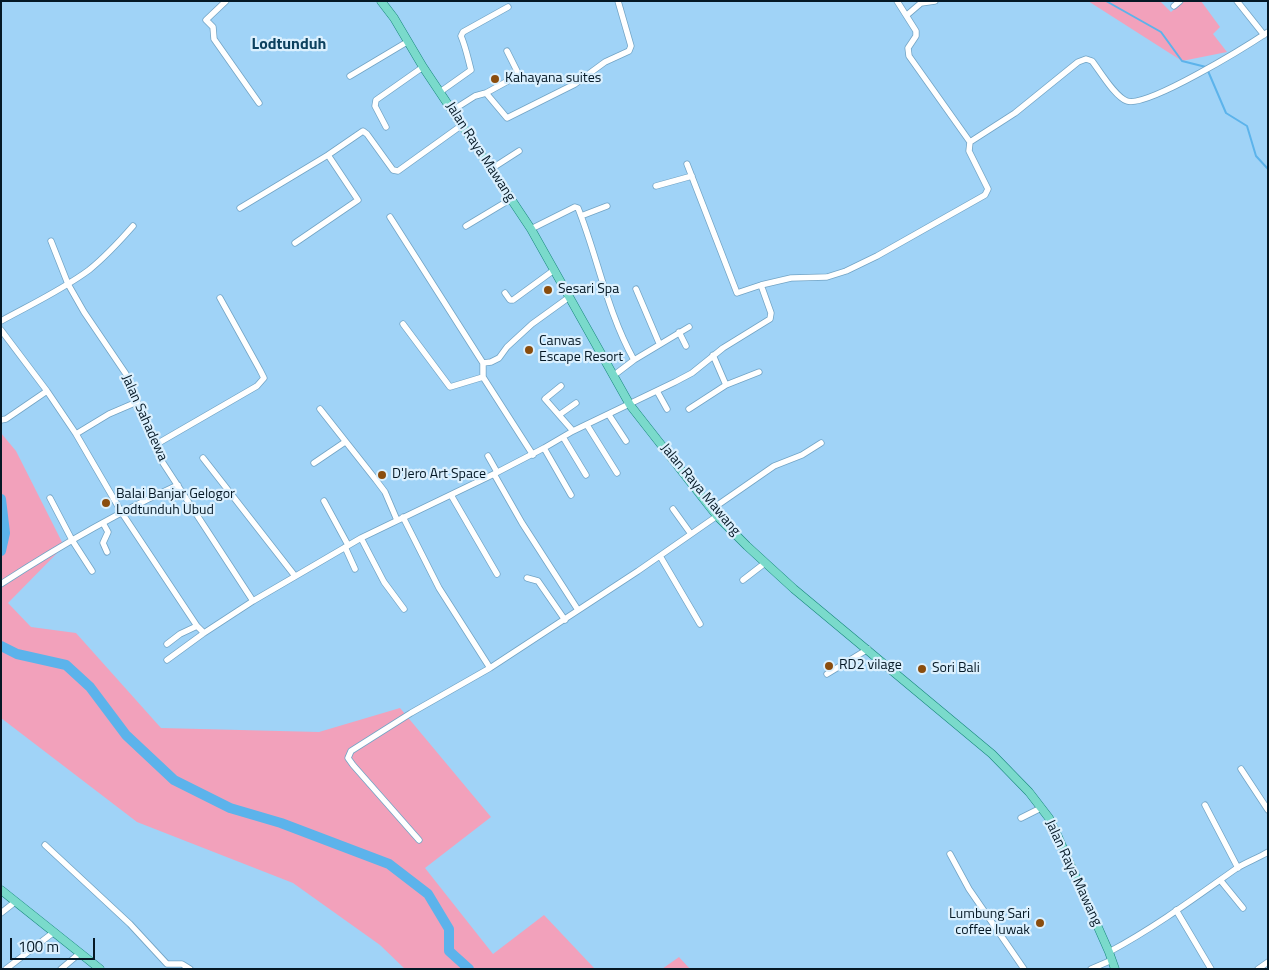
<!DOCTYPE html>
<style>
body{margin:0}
#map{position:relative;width:1269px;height:970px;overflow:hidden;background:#a0d3f7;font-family:"Titillium Web",sans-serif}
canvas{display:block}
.frame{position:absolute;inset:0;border:2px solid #051825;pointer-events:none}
.scale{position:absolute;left:10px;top:938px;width:85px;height:22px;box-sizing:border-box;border:2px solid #051825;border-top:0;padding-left:6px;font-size:15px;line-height:18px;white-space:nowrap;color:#051825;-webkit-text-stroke:4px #dbf0fe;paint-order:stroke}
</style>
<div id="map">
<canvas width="1269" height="970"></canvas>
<div class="frame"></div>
<div class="scale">100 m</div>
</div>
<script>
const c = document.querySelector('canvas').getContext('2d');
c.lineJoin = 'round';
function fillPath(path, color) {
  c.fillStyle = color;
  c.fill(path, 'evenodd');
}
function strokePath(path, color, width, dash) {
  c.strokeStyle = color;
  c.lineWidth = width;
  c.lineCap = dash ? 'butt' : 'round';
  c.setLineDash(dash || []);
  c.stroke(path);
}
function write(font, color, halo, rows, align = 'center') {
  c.font = font + ' "Titillium Web",sans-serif';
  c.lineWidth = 4.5;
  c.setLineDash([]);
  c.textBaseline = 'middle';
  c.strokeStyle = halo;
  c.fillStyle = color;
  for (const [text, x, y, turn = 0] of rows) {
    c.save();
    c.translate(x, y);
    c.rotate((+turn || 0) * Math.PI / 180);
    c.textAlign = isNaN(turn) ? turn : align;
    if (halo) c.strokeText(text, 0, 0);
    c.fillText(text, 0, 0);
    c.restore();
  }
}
const green = new Path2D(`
 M 1088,1 L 1160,1 L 1171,12 L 1184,1 L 1201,1 L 1220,27 L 1213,34 L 1227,52 L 1182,61 Z
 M 1,433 L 16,451 L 64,546 L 8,603 L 31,627 L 76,633 L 161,728 L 319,732 L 400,708 L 491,817 L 425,868 L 493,954 L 544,915 L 595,969 L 405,969 L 380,945 L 293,883 L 137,822 L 1,718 Z
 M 679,957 L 690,969 L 662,969 Z`);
const stream = new Path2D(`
 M 1106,1 L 1161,32 L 1182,61 L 1206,67
 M 1208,71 L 1226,113 L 1247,126 L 1256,156 L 1268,169`);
const river = new Path2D(`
 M 1,499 L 5,533 L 1,551
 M 1,646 L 17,654 L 66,665 L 90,687 L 126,735 L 174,780 L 230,808 L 281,823 L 389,864 L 428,894 L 449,929 L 449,951 L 469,969`);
const minor = new Path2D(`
 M 226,1 L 206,20 L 213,27 L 214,39 L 259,103
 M 897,1 L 916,31 L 916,36 L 908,48 L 909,56 L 970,142
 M 1237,1 L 1264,35
 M 1174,6 L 1180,1
 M 907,15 L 921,3 L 935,1
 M 350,76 L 407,42
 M 440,92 L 471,70 C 468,59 466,48 461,36 L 463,32 L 508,7
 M 486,93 L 517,76 L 518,73 L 507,51
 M 453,110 L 475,96 L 486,93 L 507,118 L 575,84 L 605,62 L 629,51 L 631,46 L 618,1
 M 386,127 L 375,106 L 376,100 L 423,67
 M 687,164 L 737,293 L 761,285 L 791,278 L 827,277 L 846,271 L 877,256 L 985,195 L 988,189 L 969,151 L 970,142 L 1015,113 L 1078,62 L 1086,59 L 1092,61 C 1100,71 1115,97 1127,101 C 1147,108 1247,46 1268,32
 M 491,169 L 519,151
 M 656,186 L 692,176
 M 240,208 L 328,155 L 363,131 L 367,134 L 393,170 L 398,171 L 462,125
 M 581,216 L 607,206
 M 390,217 L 483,363 L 483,377 L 533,455
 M 466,226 L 511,199
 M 531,229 L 575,207 L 578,208 C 598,258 607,312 634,360
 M 51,241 L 68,284 L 84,312 L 126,374 L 163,463 L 253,601
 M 295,243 L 358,200 L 328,155
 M 636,289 L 659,343
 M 505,293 L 510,300 L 513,300 L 554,270
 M 1,321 C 30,305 62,290 89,270 C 105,257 119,242 133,226
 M 403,324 L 450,387 L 483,377
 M 1,330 L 47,391 L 76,434 L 122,513 L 197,626 L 204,633
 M 679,332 L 686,346
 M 713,355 L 726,385
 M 483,363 L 491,362 L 499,358 L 507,347 L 532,324 L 568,298
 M 613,376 L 634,360 L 689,327
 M 657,391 L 667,409
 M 320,409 L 376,480 L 385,492 L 397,520
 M 689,409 L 726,385 L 759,372
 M 559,415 L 545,399 L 561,386
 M 609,415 L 626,441
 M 1,420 L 6,419 L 47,391
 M 587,425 L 617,473
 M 573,431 L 559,415 L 576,403
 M 76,434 L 109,414 L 137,402
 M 563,437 L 586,475
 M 155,445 L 257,386 L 264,378 L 260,370 L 220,298
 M 544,448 L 571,495
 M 488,456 L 497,472
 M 203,458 L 295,576
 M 314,463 L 345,442
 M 494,474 L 522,523 L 578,610
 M 451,495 L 497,574
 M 50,498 L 72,540 L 92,571
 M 324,501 L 348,545
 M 673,509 L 691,534
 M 712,509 L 774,466 L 802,455 L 821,443
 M 403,517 L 439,588 L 490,668
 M 103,523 L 108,532 L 103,543 L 107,552
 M 361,538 L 384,582 L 404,609
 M 345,547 L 355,569
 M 660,556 L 700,624
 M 527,578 L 538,581 L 565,620
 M 743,580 L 765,563
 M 1,584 C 58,547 116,513 178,485
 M 167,644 L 180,634 L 197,626
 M 167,660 L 204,633 L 253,601 L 361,538 L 494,474 L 544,448 L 573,431 L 675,382 L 692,373 L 723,348 L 770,319 L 771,313 L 761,285
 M 827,674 L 868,649
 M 1241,769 L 1268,810
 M 1205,805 L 1238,868
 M 1021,818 L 1041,808
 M 419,840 L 353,765 L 348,758 L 351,751 L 411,713 L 490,668 L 638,571 L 717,516
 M 45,845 L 130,924 L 167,964 L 182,964 L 190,969
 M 950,854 L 969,889 L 1024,969
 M 1221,881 L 1243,908
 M 1176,910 L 1211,969
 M 1,913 L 15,902
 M 1109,952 C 1154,928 1196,897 1237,868 C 1247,862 1258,858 1268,852
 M 6,969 L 54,932
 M 61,969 L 80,953
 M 1091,969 L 1112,960
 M 1258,969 L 1268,962`);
const major = new Path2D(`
 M 381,1 L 394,18 L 423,67 L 531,229 L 630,405 L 717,516 L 747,546 L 794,589 L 992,754 L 1029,792 L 1049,818 L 1059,839 L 1109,952 L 1115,969
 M 1,890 L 100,969`);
const markers = [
 [495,79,5,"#8a4d0e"],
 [548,290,5,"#8a4d0e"],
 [529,350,5,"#8a4d0e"],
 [382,475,5,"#8a4d0e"],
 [106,503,5,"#8a4d0e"],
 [829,666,5,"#8a4d0e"],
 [922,669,5,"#8a4d0e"],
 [1040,923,5,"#8a4d0e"]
];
const poiNames = [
 ["Kahayana suites",505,79],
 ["Sesari Spa",558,290],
 ["Canvas",539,342],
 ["Escape Resort",539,358],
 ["D'Jero Art Space",392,475],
 ["Balai Banjar Gelogor",116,495],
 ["Lodtunduh Ubud",116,511],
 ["RD2 vilage",839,666],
 ["Sori Bali",932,669],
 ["Lumbung Sari",1030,915,"right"],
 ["coffee luwak",1030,931,"right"]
];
const streetNames = [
 ["Jalan Raya Mawang",480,152,57],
 ["Jalan Sahadewa",144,418,66],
 ["Jalan Raya Mawang",700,490,50],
 ["Jalan Raya Mawang",1073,873,65]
];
const quarterNames = [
 ["Lodtunduh",289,45]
];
fillPath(green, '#f2a1bb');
strokePath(stream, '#5cb3eb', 2);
strokePath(river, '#5cb3eb', 10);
strokePath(minor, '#72a4c5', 7);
strokePath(major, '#17867b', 9);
strokePath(minor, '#fff', 5.5);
strokePath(major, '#7adacb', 8);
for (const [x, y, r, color] of markers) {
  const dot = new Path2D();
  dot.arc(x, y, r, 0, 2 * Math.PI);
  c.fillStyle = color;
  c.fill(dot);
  strokePath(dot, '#dbf0fe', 2);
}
write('14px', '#051825', '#dbf0fe', poiNames, 'left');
write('14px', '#051825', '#dbf0fe', streetNames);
write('bold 16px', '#0d415f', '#dbf0fe', quarterNames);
</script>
